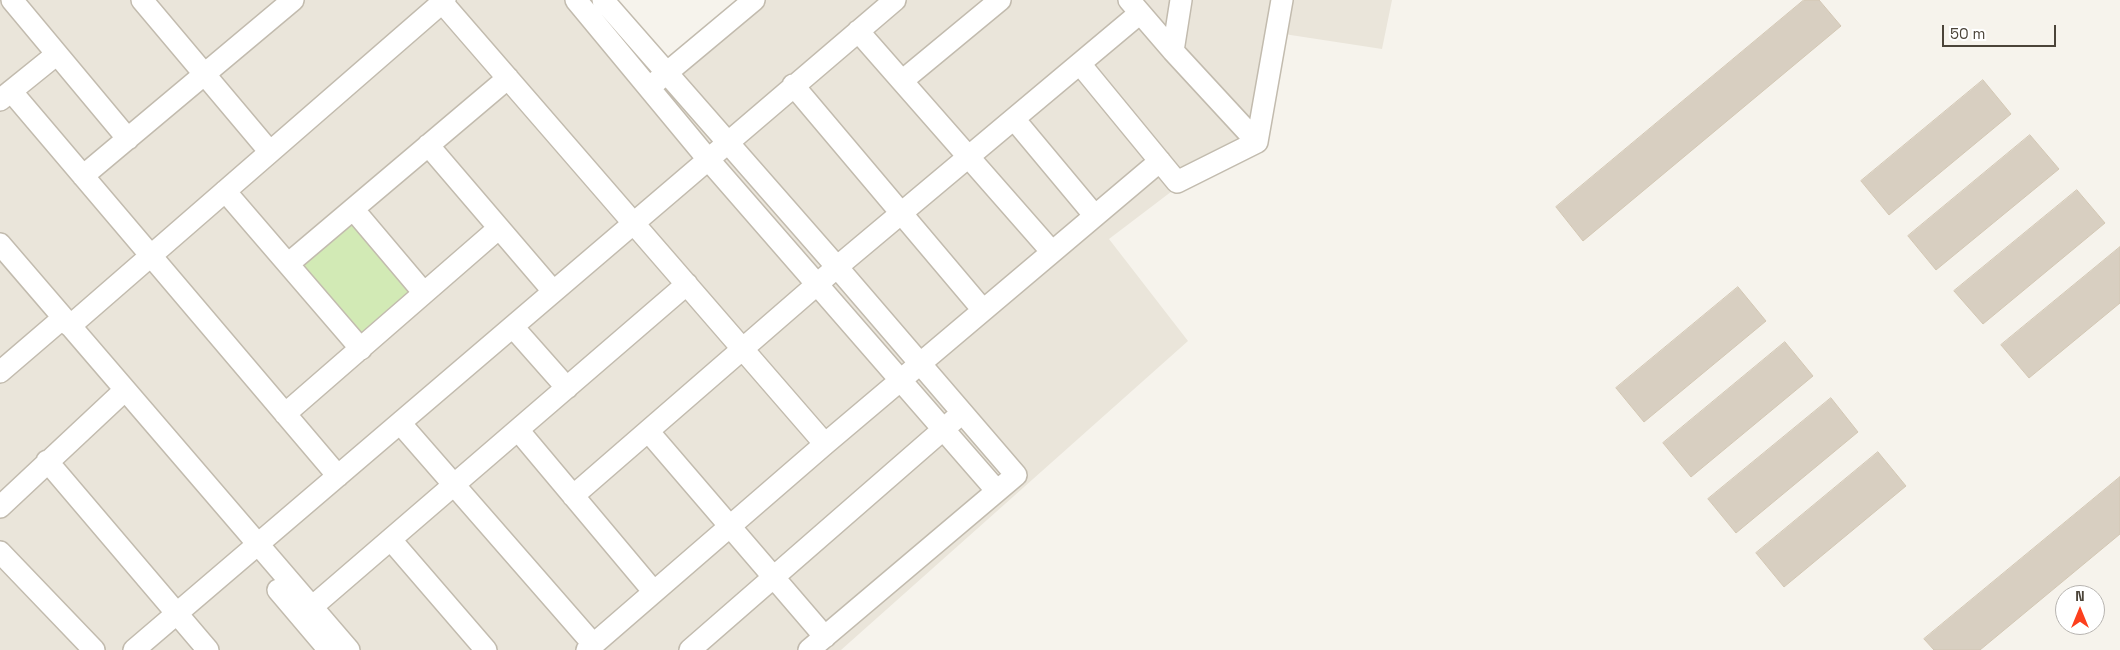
<!DOCTYPE html>
<style>
body{margin:0}
#map{position:relative;width:2120px;height:650px;overflow:hidden;background:#f6f3ec;font-family:"Space Grotesk",sans-serif}
canvas{display:block}
.north{position:absolute;left:2055px;top:585px;width:50px;height:50px;box-sizing:border-box;background:#fff;border:1px solid #b7b4b0;border-radius:50%;rotate:0deg;font-size:14px;font-weight:700;line-height:20px;text-align:center;color:#4b4439}
.north::after{content:'';display:block;margin:auto;width:18px;height:22px;background:#fc3f1d;clip-path:polygon(50% 0,100% 100%,50% 72%,0 100%)}
.scale{position:absolute;left:1942px;top:25px;width:114px;height:22px;box-sizing:border-box;border:2px solid #4b4439;border-top:0;padding-left:6px;font-size:15px;line-height:18px;white-space:nowrap;color:#4b4439;-webkit-text-stroke:4px #fff;paint-order:stroke}
</style>
<div id="map">
<canvas width="2120" height="650"></canvas>
<div class="north">N</div>
<div class="scale">50 m</div>
</div>
<script>
const c = document.querySelector('canvas').getContext('2d');
c.lineJoin = 'round';
function fillPath(path, color) {
  c.fillStyle = color;
  c.fill(path, 'evenodd');
}
function strokePath(path, color, width, dash) {
  c.strokeStyle = color;
  c.lineWidth = width;
  c.lineCap = dash ? 'butt' : 'round';
  c.setLineDash(dash || []);
  c.stroke(path);
}
const residential = new Path2D(`
 M 0,0 L 565,0 L 648,94 L 763,0 L 1392,0 L 1382,49 L 1271,32 L 1255,128 L 1109,239 L 1188,341 L 841,650 L 0,650 Z`);
const green = new Path2D(`
 M 353,222 L 412,293 L 361,336 L 301,265 Z`);
const building = new Path2D(`
 M 1804,0 L 1819,0 L 1841,26 L 1583,241 L 1556,207 Z
 M 1983,80 L 2011,114 L 1889,215 L 1861,181 Z
 M 2030,135 L 2059,169 L 1936,270 L 1908,236 Z
 M 2077,190 L 2105,223 L 1983,324 L 1954,291 Z
 M 2120,247 L 2120,303 L 2029,378 L 2001,345 Z
 M 1738,287 L 1766,321 L 1644,422 L 1616,388 Z
 M 1785,342 L 1813,376 L 1691,477 L 1663,443 Z
 M 1831,398 L 1858,432 L 1736,533 L 1708,499 Z
 M 1878,452 L 1906,486 L 1784,587 L 1756,553 Z
 M 2120,477 L 2120,534 L 1980,650 L 1934,650 L 1924,639 Z`);
const minor = new Path2D(`
 M 12,0 L 128,139
 M 142,0 L 270,152
 M 440,0 L 825,444
 M 576,0 L 707,158 L 997,491
 M 603,0 L 837,267 L 1016,475 L 809,650
 M 1129,0 L 1173,51 L 1257,142
 M 858,31 L 1052,252
 M 1173,51 L 1181,0
 M 1080,64 L 1177,182 L 1257,142
 M 657,81 L 754,0
 M 902,81 L 1000,0
 M 793,85 L 983,310
 M 11,91 L 338,476
 M 0,100 L 57,54
 M 1014,119 L 1095,216
 M 1257,142 L 1282,0
 M 428,145 L 553,291
 M 83,176 L 293,0
 M 225,191 L 361,349
 M 353,209 L 424,293
 M 0,244 L 349,650
 M 288,264 L 508,78
 M 70,326 L 445,0
 M 513,327 L 567,388
 M 0,372 L 63,318
 M 285,414 L 499,228
 M 400,423 L 593,644
 M 518,430 L 654,592
 M 648,431 L 825,637
 M 47,461 L 208,650
 M 573,496 L 837,267 L 1140,13
 M 0,507 L 125,390
 M 391,540 L 486,650
 M 0,552 L 94,650
 M 278,590 L 329,650
 M 312,607 L 687,284
 M 134,650 L 895,0
 M 587,650 L 825,444 L 1160,161
 M 690,650 L 954,420`);
fillPath(residential, '#eae5da');
fillPath(green, '#d2eab5');
fillPath(building, '#d8cfc1');
strokePath(building, '#d3c7b4', 1);
strokePath(minor, '#c2bbae', 24);
strokePath(minor, '#fff', 21);
</script>
